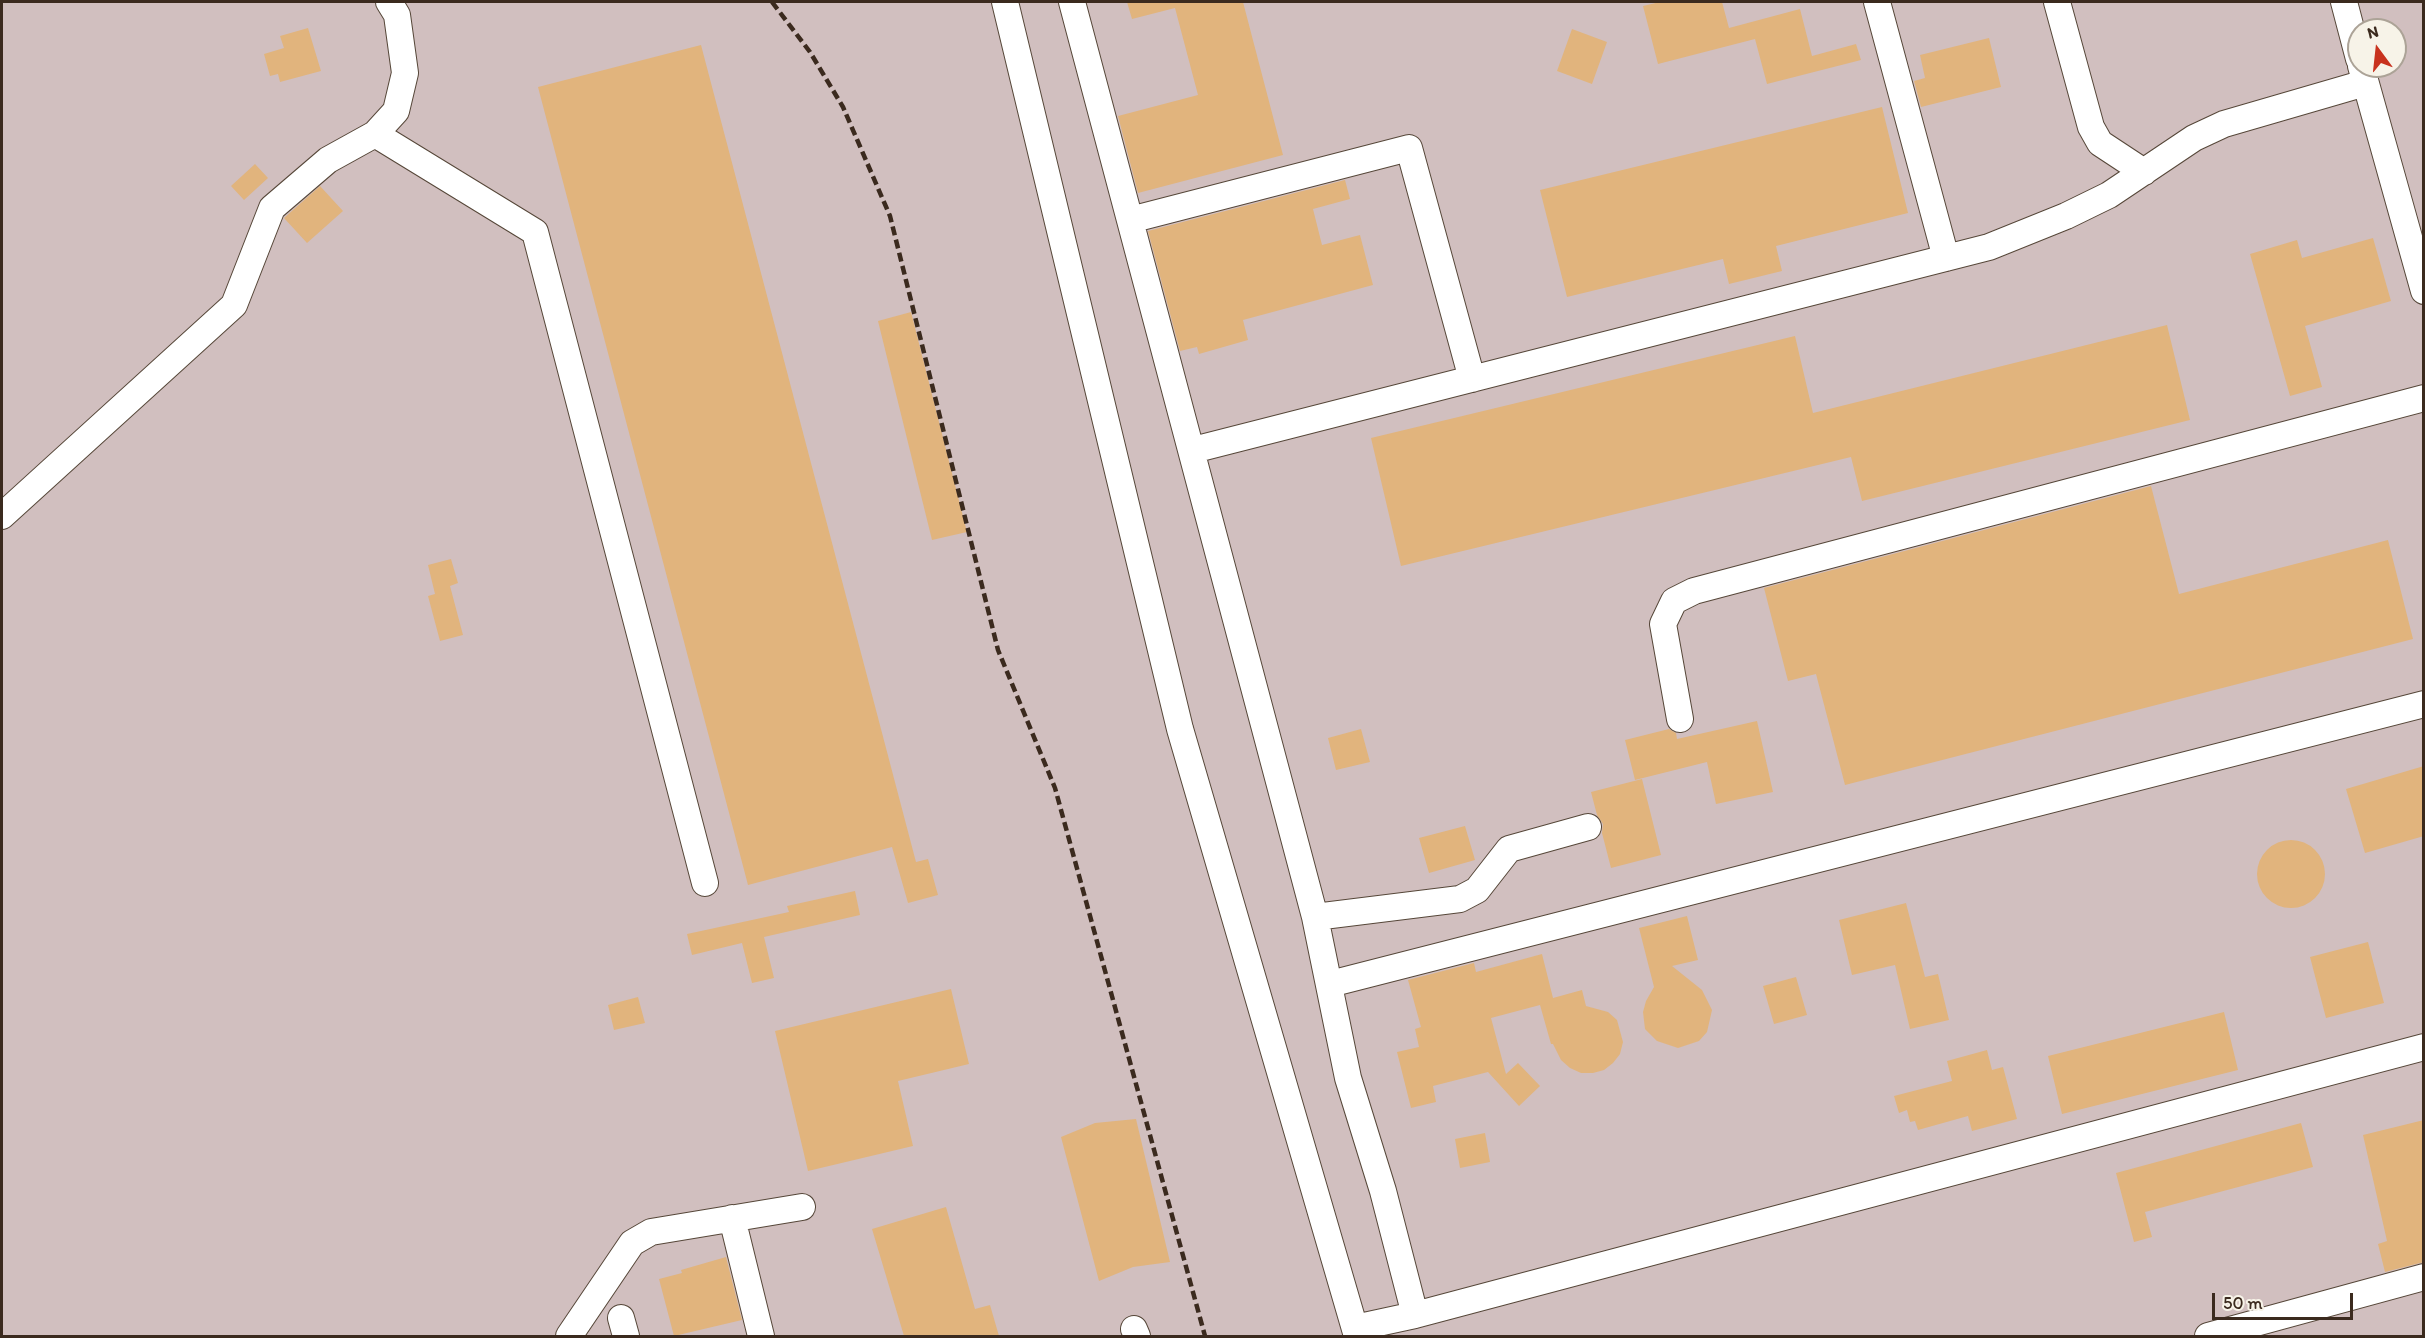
<!DOCTYPE html>
<style>
body{margin:0}
#map{position:relative;width:2425px;height:1338px;overflow:hidden;background:#f0e9d2;font-family:Itim,sans-serif}
canvas{display:block}
.frame{position:absolute;inset:0;border:3px solid #3b2a1e;pointer-events:none}
.north{position:absolute;left:2347px;top:18px;width:60px;height:60px;box-sizing:border-box;background:#f7f3e8;border:2px solid #aca397;border-radius:50%;rotate:345deg;font-size:16px;font-weight:700;line-height:24px;text-align:center;color:#3b2a1e}
.north::after{content:'';display:block;margin:auto;width:21px;height:27px;background:#c8321e;clip-path:polygon(50% 0,100% 100%,50% 72%,0 100%)}
.scale{position:absolute;left:2212px;top:1293px;width:141px;height:27px;box-sizing:border-box;border:3px solid #3b2a1e;border-top:0;padding-left:8px;font-size:18px;line-height:21px;white-space:nowrap;color:#3b2a1e;-webkit-text-stroke:4px #f7f3e8;paint-order:stroke}
</style>
<div id="map">
<canvas width="2425" height="1338"></canvas>
<div class="frame"></div>
<div class="north">N</div>
<div class="scale">50 m</div>
</div>
<script>
const c = document.querySelector('canvas').getContext('2d');
c.lineJoin = 'round';
function fillPath(path, color) {
  c.fillStyle = color;
  c.fill(path, 'evenodd');
}
function strokePath(path, color, width, dash) {
  c.strokeStyle = color;
  c.lineWidth = width;
  c.lineCap = dash ? 'butt' : 'round';
  c.setLineDash(dash || []);
  c.stroke(path);
}
const industrial = new Path2D(`
 M 2,2 L 2423,2 L 2423,1336 L 2,1336 ZM 2359,30 L 2395,30 L 2395,66 L 2359,66 Z`);
const building = new Path2D(`
 M 1127,2 L 1243,2 L 1283,155 L 1138,193 L 1118,116 L 1198,95 L 1175,8 L 1132,19 Z
 M 1660,2 L 1722,2 L 1729,28 L 1800,9 L 1812,56 L 1856,44 L 1861,60 L 1767,84 L 1755,39 L 1658,64 L 1643,6 Z
 M 308,28 L 321,71 L 280,82 L 278,74 L 270,76 L 264,54 L 284,48 L 280,36 Z
 M 1572,29 L 1607,42 L 1592,84 L 1557,71 Z
 M 1989,38 L 2001,87 L 1921,107 L 1914,81 L 1925,78 L 1920,55 Z
 M 701,45 L 916,862 L 928,859 L 938,895 L 908,903 L 892,847 L 748,885 L 538,87 Z
 M 1882,107 L 1908,213 L 1776,246 L 1782,271 L 1729,284 L 1723,259 L 1567,297 L 1540,190 Z
 M 255,164 L 268,178 L 244,200 L 231,186 Z
 M 1345,180 L 1350,199 L 1313,209 L 1322,245 L 1360,235 L 1373,285 L 1243,320 L 1248,340 L 1199,354 L 1197,347 L 1180,351 L 1148,231 Z
 M 320,186 L 343,211 L 307,243 L 284,218 Z
 M 2373,238 L 2391,301 L 2305,326 L 2322,387 L 2290,396 L 2250,254 L 2297,240 L 2302,258 Z
 M 911,312 L 967,532 L 932,540 L 878,321 Z
 M 2167,325 L 2190,420 L 1862,501 L 1851,457 L 1401,566 L 1371,438 L 1795,336 L 1813,413 Z
 M 2151,486 L 2179,594 L 2388,540 L 2413,639 L 1845,785 L 1816,674 L 1788,681 L 1764,588 Z
 M 451,559 L 458,583 L 450,586 L 463,635 L 440,641 L 428,596 L 435,594 L 428,565 Z
 M 1757,721 L 1773,792 L 1716,804 L 1707,762 L 1635,780 L 1625,740 L 1669,729 L 1676,733 L 1677,739 Z
 M 1361,729 L 1370,762 L 1336,770 L 1328,738 Z
 M 2424,766 L 2424,836 L 2365,853 L 2346,789 Z
 M 1642,779 L 1661,855 L 1611,868 L 1602,833 L 1603,824 L 1597,815 L 1591,792 Z
 M 1465,826 L 1475,860 L 1429,873 L 1419,838 Z
 M2257 874a34 34 0 1 1 68 0a34 34 0 1 1-68 0Z
 M 855,891 L 860,915 L 764,937 L 774,978 L 752,983 L 742,943 L 692,955 L 687,934 L 789,912 L 787,906 Z
 M 1906,903 L 1925,977 L 1938,974 L 1949,1020 L 1910,1029 L 1895,965 L 1852,975 L 1839,920 Z
 M 1687,916 L 1698,960 L 1672,966 L 1702,990 L 1712,1010 L 1707,1032 L 1699,1041 L 1678,1048 L 1657,1041 L 1645,1029 L 1643,1012 L 1646,1001 L 1654,987 L 1639,928 Z
 M 2368,942 L 2384,1003 L 2326,1018 L 2310,957 Z
 M 1542,954 L 1553,998 L 1582,990 L 1586,1006 L 1608,1012 L 1617,1020 L 1623,1042 L 1620,1054 L 1613,1063 L 1604,1070 L 1593,1073 L 1581,1073 L 1570,1068 L 1561,1060 L 1553,1044 L 1551,1044 L 1540,1005 L 1491,1018 L 1506,1074 L 1518,1063 L 1540,1086 L 1519,1106 L 1488,1072 L 1433,1086 L 1436,1102 L 1411,1108 L 1397,1052 L 1419,1047 L 1415,1029 L 1421,1027 L 1408,980 L 1474,963 L 1476,972 Z
 M 1796,977 L 1807,1015 L 1774,1024 L 1763,986 Z
 M 951,989 L 969,1064 L 898,1081 L 913,1146 L 808,1171 L 775,1031 Z
 M 638,997 L 645,1023 L 614,1030 L 608,1005 Z
 M 2224,1012 L 2238,1070 L 2062,1114 L 2048,1056 Z
 M 1987,1050 L 1992,1070 L 2003,1067 L 2017,1119 L 1972,1131 L 1968,1116 L 1918,1130 L 1915,1121 L 1910,1122 L 1907,1110 L 1899,1113 L 1894,1096 L 1952,1081 L 1947,1061 Z
 M 1136,1119 L 1170,1262 L 1133,1267 L 1099,1281 L 1061,1137 L 1095,1123 Z
 M 2424,1120 L 2424,1262 L 2385,1272 L 2378,1244 L 2387,1241 L 2363,1135 Z
 M 2301,1123 L 2313,1167 L 2145,1212 L 2152,1237 L 2134,1242 L 2116,1173 Z
 M 1485,1133 L 1490,1162 L 1460,1168 L 1455,1139 Z
 M 946,1207 L 975,1309 L 990,1305 L 999,1336 L 904,1336 L 872,1229 Z
 M 726,1257 L 742,1320 L 674,1336 L 659,1279 L 682,1273 L 681,1270 Z`);
const minor = new Path2D(`
 M 1005,2 L 1180,729 L 1357,1336
 M 1072,2 L 1315,917 L 1348,1078 L 1383,1191 L 1415,1315
 M 1877,2 L 1946,258
 M 2057,2 L 2091,127 L 2100,143 L 2144,172
 M 2344,2 L 2359,59
 M 2361,66 L 2424,291
 M 375,134 L 535,232 L 705,883
 M 1130,220 L 1409,148 L 1472,379
 M 1193,450 L 1989,247 L 2066,216 L 2109,195 L 2194,138 L 2224,124 L 2365,83
 M 2,516 L 234,305 L 272,208 L 328,160 L 375,134 L 396,111 L 405,73 L 397,15 L 389,2
 M 1680,719 L 1663,624 L 1674,601 L 1694,591 L 2424,398
 M 1315,917 L 1460,899 L 1477,890 L 1509,849 L 1588,827
 M 1330,984 L 2424,704
 M 732,1218 L 761,1336
 M 621,1318 L 626,1336
 M 1355,1328 L 1415,1315 L 2424,1047
 M 1134,1329 L 1137,1336
 M 569,1336 L 632,1243 L 651,1232 L 802,1207
 M 2208,1336 L 2424,1277`);
const rail = new Path2D(`
 M 772,2 L 810,52 L 843,107 L 890,216 L 998,650 L 1055,788 L 1205,1336`);
fillPath(industrial, '#d1bfbf');
fillPath(building, '#e1b47d');
strokePath(minor, '#564739', 28);
strokePath(minor, '#fff', 26);
strokePath(rail, '#3b2a1e', 4.5, [9, 4.5]);
</script>
